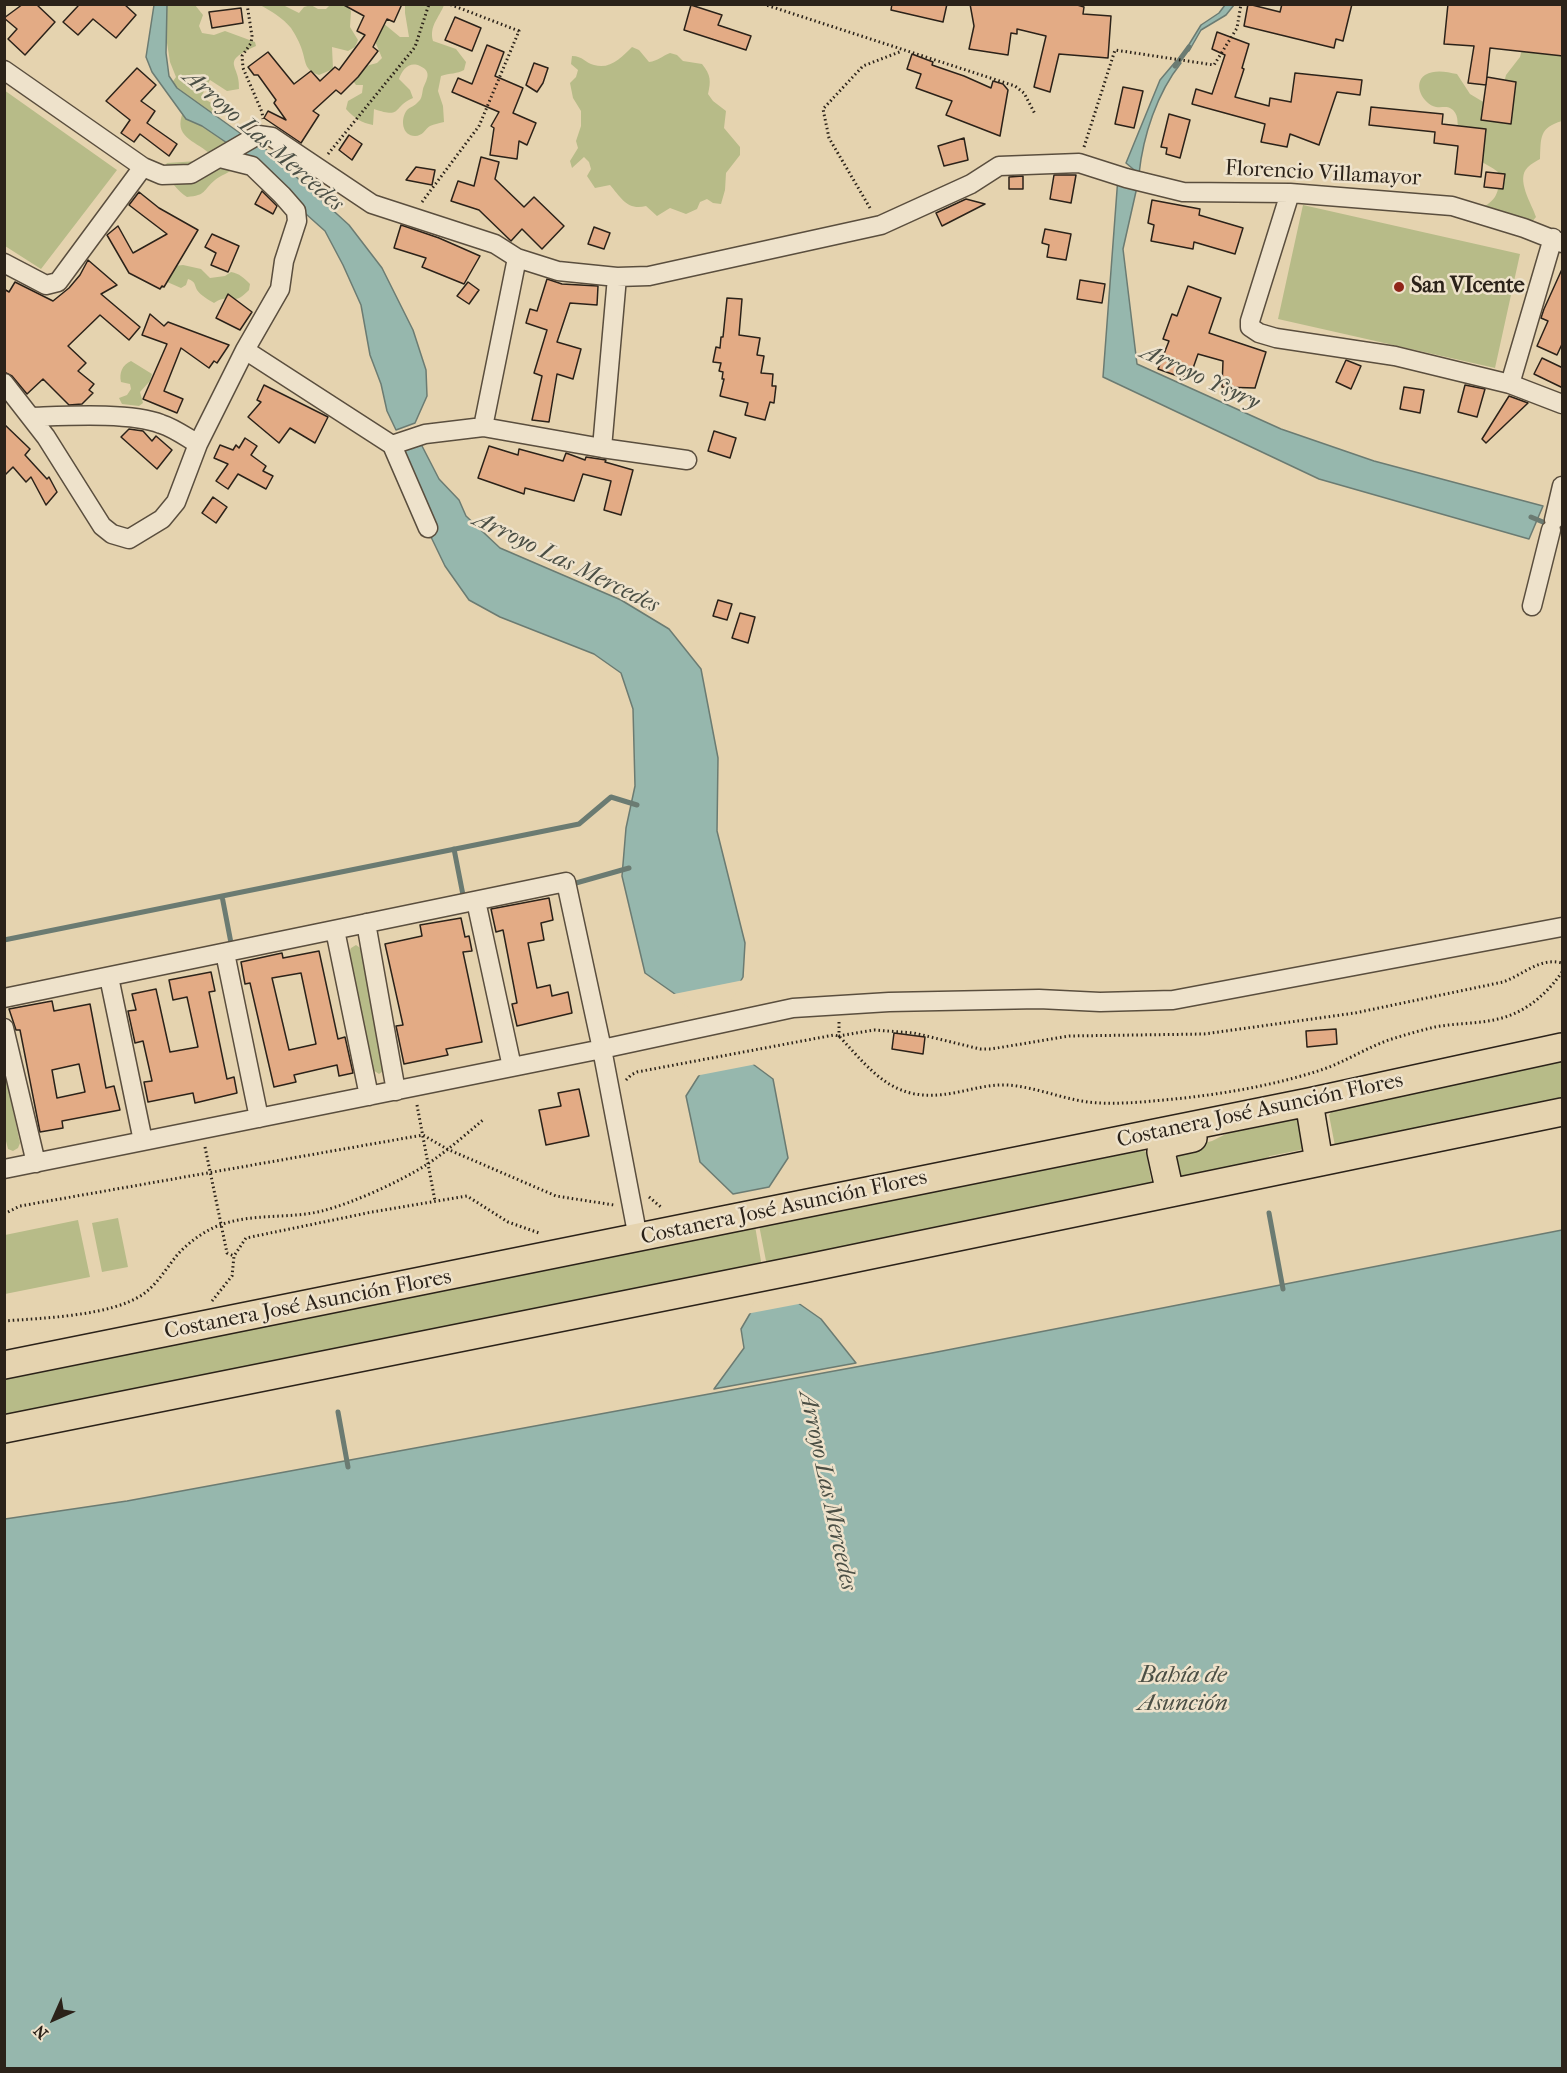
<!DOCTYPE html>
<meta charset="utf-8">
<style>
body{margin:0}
#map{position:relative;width:1567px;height:2073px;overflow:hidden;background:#e5d3af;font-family:"IM FELL French Canon",serif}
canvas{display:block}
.frame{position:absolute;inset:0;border:6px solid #2b2219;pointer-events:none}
.north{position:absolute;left:24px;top:1989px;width:60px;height:60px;-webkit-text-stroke:4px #eee2cb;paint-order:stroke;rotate:225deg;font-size:16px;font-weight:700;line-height:24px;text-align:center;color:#2b2219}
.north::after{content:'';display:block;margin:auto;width:21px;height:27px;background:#2b2219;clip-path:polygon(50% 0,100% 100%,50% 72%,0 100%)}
</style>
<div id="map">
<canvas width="1567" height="2073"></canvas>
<div class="frame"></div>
<div class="north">N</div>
</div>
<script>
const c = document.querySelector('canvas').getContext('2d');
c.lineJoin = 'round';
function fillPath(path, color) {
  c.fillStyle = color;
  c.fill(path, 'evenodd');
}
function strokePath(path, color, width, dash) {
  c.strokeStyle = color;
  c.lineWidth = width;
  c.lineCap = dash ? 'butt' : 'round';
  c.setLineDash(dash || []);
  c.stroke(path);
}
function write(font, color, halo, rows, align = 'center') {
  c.font = font + ' "IM FELL French Canon",serif';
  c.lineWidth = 5;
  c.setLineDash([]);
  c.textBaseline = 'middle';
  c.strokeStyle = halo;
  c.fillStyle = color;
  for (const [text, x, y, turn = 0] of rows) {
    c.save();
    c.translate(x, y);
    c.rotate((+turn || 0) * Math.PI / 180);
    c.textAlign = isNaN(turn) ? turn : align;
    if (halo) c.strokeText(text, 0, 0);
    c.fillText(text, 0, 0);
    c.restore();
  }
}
const green = new Path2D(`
 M 161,5 L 195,5 L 203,15 L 199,26 L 202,33 L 214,35 L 225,31 L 255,42 L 256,46 C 218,63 241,64 239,89 L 227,91 L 210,80 L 201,97 L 220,108 L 210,113 L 229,147 L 209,153 C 194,140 173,137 183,112 L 171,84 L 176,77 L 170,62 Z
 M 260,5 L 283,5 L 299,13 L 304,7 L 311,5 L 318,9 L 326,9 L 330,5 L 346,5 L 351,11 L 350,27 L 358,40 L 355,47 L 348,51 L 332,47 L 333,69 L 319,75 C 304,70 306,62 302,50 C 300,43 295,34 291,28 C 283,18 271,11 260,5 Z
 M 405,5 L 444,5 C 439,18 429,26 433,41 L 456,49 L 466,62 L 464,70 C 457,74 450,73 441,76 L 438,91 L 443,106 L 444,122 C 440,123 434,124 430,126 C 425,129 423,136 415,136 C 402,136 400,119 407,110 C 410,107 415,106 418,102 C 422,99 422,94 423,89 C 426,80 433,72 420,66 C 409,61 402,70 399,79 L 410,90 L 413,98 C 392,107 403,119 374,109 L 373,125 C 362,123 354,118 346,109 L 348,101 L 362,93 L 363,85 L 356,85 L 351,78 L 362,67 L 377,63 L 382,58 L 372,34 L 383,23 L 400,37 L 409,37 L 405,13 Z
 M 1562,9 L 1562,121 C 1539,128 1541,137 1540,159 C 1536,161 1531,164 1528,167 C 1515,179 1532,204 1536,217 L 1531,223 L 1487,213 L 1485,206 C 1499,198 1500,186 1498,172 C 1492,167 1484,164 1478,159 C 1474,156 1461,138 1459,132 C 1456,125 1460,117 1453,110 C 1447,105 1443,108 1436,107 C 1423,104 1412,84 1425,75 C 1436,69 1446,72 1457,74 L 1470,94 L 1490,106 L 1504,83 L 1506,75 L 1520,57 L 1524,42 Z
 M 632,47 L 639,50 L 649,62 C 658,61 662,56 670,53 L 677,55 L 683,61 L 702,64 C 711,75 711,81 708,94 L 713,101 L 726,111 L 724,128 L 740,147 L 740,155 L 726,173 L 725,190 L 721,204 L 713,203 L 707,199 L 700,202 L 697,209 L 686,214 L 670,208 L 657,216 L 646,206 C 628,211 621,198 610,185 L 595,188 L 587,176 L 591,169 L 589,162 L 584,157 L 572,168 L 570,161 L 578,148 L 576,141 L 581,126 L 581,111 L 573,98 L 570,83 L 576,77 L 578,70 L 571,64 L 572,56 C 583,56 585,63 594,65 C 610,70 622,57 632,47 Z
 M 4,90 L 117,170 L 41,269 L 5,246 Z
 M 198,161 L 236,167 C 229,173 221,175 215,180 C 202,191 207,195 187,197 C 177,191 170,179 162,170 L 167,163 Z
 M 1303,205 L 1520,254 L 1495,368 L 1278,319 Z
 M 183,265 L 201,269 L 210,278 L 225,276 L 231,272 C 240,274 243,277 250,284 L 249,290 C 245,294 240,299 235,299 C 225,300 225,296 214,303 C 209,300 200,295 197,290 C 194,284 196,282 188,279 L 186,285 L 181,288 L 165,281 L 174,266 Z
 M 131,361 L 152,374 L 150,381 L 140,392 L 143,403 L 139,406 L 122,404 L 119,398 L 127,395 L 131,389 L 130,384 L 121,382 C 119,373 122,365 131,361 Z
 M 356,945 L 363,950 L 385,1070 L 379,1074 L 373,1070 L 349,953 L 351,948 Z
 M 1562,1061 L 1562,1103 L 1335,1146 L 1329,1115 L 1332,1111 Z
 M 4,1068 L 20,1143 L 18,1148 L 13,1151 L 8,1149 L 5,1137 Z
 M 1294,1118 L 1298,1121 L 1304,1147 L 1300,1150 L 1270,1156 L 1256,1164 L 1187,1179 L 1181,1176 L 1176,1153 L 1181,1149 L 1212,1141 L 1236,1129 Z
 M 1139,1149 L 1146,1152 L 1152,1184 L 767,1266 L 759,1225 Z
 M 118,1218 L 128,1267 L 102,1272 L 92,1223 Z
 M 78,1220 L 90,1277 L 5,1294 L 5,1235 Z
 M 755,1226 L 762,1267 L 5,1417 L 5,1375 Z`);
const water = new Path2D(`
 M 154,5 L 167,5 L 166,53 L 169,76 L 177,88 L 244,136 L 230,145 L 202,126 L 186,119 L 152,72 L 146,57 Z
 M 1225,5 L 1234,5 L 1226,15 L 1201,30 L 1189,51 L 1185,51 L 1201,25 L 1219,13 Z
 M 1176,61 L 1181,63 C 1157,93 1143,136 1139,174 L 1126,163 L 1160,80 Z
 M 259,143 L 349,225 L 382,268 L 413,330 L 426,370 L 427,396 L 415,423 L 396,430 L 387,411 L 381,384 L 370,355 L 361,305 L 343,265 L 325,231 L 297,206 L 271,175 L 241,153 Z
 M 1118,177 L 1137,187 L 1123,249 L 1137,364 L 1281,429 L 1374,461 L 1543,506 L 1529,539 L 1319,479 L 1103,377 Z
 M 421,444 L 439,479 L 459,500 L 466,516 L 500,548 L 621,600 L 669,629 L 701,669 L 718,758 L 717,831 L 745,943 L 743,977 L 731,998 L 692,1006 L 645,973 L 622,876 L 626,828 L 635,786 L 633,709 L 621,673 L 594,654 L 500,617 L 469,600 L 445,566 L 431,537 L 427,516 L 399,451 Z
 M 746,1059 L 773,1079 L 788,1158 L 769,1187 L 733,1194 L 700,1162 L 686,1096 L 705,1066 Z
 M 1562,1230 L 1562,2068 L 5,2068 L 5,1519 L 127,1501 L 932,1353 Z
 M 791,1298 L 821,1319 L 856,1363 L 714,1389 L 744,1348 L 741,1329 L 755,1305 Z`);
const pier = new Path2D(`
 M 744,980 L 731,1001 L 691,1009 L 669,995 Z
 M 746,1056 L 757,1064 L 695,1076 L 704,1063 Z
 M 791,1295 L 804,1303 L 746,1314 L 754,1302 Z`);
const stream = new Path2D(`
 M 1175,66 L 1189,47
 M 1531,517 L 1562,530
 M 454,849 L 463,895
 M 576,883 L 629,868
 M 222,896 L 231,943
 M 4,940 L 579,824 L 611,797 L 637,805
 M 1269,1213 L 1283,1289
 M 338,1412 L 348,1467`);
const building = new Path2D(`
 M 23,4 L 36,4 L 55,22 L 25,55 L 8,39 L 17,29 L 4,18 Z
 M 76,4 L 124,4 L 136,15 L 116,38 L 93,19 L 78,35 L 63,22 L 78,6 Z
 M 342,4 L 402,4 L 394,22 L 387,19 L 373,47 L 378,51 L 358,77 L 341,94 L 336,90 L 313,111 L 319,115 L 301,143 L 264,118 L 268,111 L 286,120 L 274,103 L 276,100 L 258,75 L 254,75 L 248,67 L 268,52 L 294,84 L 311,71 L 320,81 L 335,67 L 339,70 L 365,35 L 357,31 L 364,16 Z
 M 892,4 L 947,4 L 943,22 L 891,10 Z
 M 970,4 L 1074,4 L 1084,7 L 1083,14 L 1111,16 L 1108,58 L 1059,54 L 1050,92 L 1034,87 L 1046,36 L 1017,29 L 1017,34 L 1011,33 L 1008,55 L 969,49 L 974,26 Z
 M 1248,4 L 1280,12 L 1282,4 L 1352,4 L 1343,41 L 1336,39 L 1334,48 L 1244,26 Z
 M 1448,4 L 1563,4 L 1563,56 L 1490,48 L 1486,85 L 1468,83 L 1474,46 L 1444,44 Z
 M 691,5 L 722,15 L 718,25 L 751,36 L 746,50 L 684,30 Z
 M 241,8 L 243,23 L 212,28 L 209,12 Z
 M 455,17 L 481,28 L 472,51 L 445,40 Z
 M 1217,32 L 1249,44 L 1242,68 L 1244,69 L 1235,97 L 1269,106 L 1270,98 L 1291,102 L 1295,73 L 1362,80 L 1360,95 L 1337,92 L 1319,145 L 1290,134 L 1287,147 L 1261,142 L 1265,124 L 1192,104 L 1196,89 L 1212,94 L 1225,55 L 1212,49 Z
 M 487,45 L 504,52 L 495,76 L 523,88 L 513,113 L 536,123 L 527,145 L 519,141 L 517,159 L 490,155 L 494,128 L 491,126 L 499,112 L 452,92 L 458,78 L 472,84 Z
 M 912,54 L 933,62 L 932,65 L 964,76 L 991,88 L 993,81 L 1003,84 L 1008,90 L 1000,136 L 946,115 L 952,101 L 916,88 L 921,74 L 907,69 Z
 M 534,63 L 548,68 L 543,83 L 537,92 L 526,85 Z
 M 137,68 L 156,85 L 141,101 L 155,111 L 147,123 L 177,144 L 169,156 L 140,134 L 134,142 L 121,133 L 130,120 L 106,101 Z
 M 1487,77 L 1516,82 L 1511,124 L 1481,120 Z
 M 1123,87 L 1143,91 L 1134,128 L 1115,124 Z
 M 1371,107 L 1443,114 L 1442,124 L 1486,129 L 1481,177 L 1455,174 L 1458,146 L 1434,143 L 1435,132 L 1369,125 Z
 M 1169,114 L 1190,120 L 1180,158 L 1166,154 L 1167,148 L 1161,147 Z
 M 349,135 L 362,144 L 352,160 L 339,150 Z
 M 964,138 L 968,160 L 944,166 L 938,146 Z
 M 481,157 L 499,162 L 495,179 L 524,207 L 534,197 L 564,226 L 542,249 L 522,229 L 511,241 L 479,210 L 451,201 L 458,181 L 474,186 Z
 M 416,167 L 435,170 L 432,185 L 406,180 Z
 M 1486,172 L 1505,174 L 1503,189 L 1484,187 Z
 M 1054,175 L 1076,175 L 1071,203 L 1050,199 Z
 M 1023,176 L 1023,189 L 1009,189 L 1009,177 Z
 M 262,191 L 277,206 L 273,214 L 255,204 Z
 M 139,192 L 159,208 L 198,230 L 164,287 L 162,286 L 160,289 L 129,273 L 107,235 L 118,226 L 133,253 L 167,234 L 129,205 Z
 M 966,199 L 985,204 L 942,226 L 936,213 Z
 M 1152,200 L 1200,209 L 1199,215 L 1243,228 L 1235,254 L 1194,242 L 1193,249 L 1151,241 L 1154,225 L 1148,223 Z
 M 401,225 L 439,238 L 480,256 L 464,284 L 422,267 L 426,258 L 394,248 Z
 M 594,227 L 610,233 L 604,249 L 588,244 Z
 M 1045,229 L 1071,234 L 1066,260 L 1047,257 L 1049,245 L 1042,243 Z
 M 212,234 L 239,246 L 228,272 L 211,265 L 216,253 L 205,247 Z
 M 88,260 L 117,285 L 101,294 L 140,327 L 129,340 L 100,315 L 68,346 L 86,363 L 78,371 L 94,384 L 89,390 L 93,393 L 82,404 L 69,405 L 43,379 L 27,394 L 12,376 L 4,372 L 4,289 L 9,292 L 15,282 L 53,301 L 69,288 L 80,275 Z
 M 1563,267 L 1563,342 L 1557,355 L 1537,346 L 1548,321 L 1541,318 L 1544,309 Z
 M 547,279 L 562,284 L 598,286 L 597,305 L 570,303 L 557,342 L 581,349 L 573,379 L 557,374 L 549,422 L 532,420 L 542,376 L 534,373 L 547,330 L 526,323 L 530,309 L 537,311 Z
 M 1080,280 L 1105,284 L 1102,303 L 1077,299 Z
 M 468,282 L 479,290 L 469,304 L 457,296 Z
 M 1188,286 L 1221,298 L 1209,333 L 1266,352 L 1255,388 L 1222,387 L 1223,361 L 1198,354 L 1191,374 L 1186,372 L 1183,378 L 1158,369 L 1169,341 L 1163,339 L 1172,314 L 1177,316 Z
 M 228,294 L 252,312 L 240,330 L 216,318 Z
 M 727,298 L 742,299 L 739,335 L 760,338 L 757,355 L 764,356 L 761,373 L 773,374 L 772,386 L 776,386 L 774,403 L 770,402 L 765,420 L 745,415 L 748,403 L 720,396 L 724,379 L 722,379 L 723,372 L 719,371 L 721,363 L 713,362 L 716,347 L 720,348 L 721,337 L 723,337 Z
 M 150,314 L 164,326 L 168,322 L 229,345 L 217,363 L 214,361 L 209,368 L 181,348 L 164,391 L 183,399 L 177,413 L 143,399 L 167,344 L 142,335 Z
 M 1542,358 L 1563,368 L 1563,388 L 1534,374 Z
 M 1346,360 L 1361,366 L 1351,389 L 1336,382 Z
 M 264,385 L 328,417 L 315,443 L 290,428 L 279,443 L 248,417 L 261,402 L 257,400 Z
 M 1465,385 L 1485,389 L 1477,417 L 1458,412 Z
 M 1404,387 L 1424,390 L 1420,413 L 1400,409 Z
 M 1509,396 L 1528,403 L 1486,443 L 1482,439 Z
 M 4,424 L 30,449 L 25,455 L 47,479 L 49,477 L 57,492 L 46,505 L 31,477 L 26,482 L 13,467 L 4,476 Z
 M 129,429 L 143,431 L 152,441 L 156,436 L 172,450 L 157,469 L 121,437 Z
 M 714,431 L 736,438 L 730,458 L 708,451 Z
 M 245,438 L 257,446 L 251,455 L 266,466 L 263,471 L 273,476 L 266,489 L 238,474 L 228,489 L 216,481 L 228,464 L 214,458 L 220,445 L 233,450 L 236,445 L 239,448 Z
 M 489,446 L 518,455 L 519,449 L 563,461 L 566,453 L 585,460 L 586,457 L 606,460 L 605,462 L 633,470 L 621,515 L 604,510 L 611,481 L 583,474 L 574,501 L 525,488 L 524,494 L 478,478 Z
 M 213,497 L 227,507 L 216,523 L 202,513 Z
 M 718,600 L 732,604 L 727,620 L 713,616 Z
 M 740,613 L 755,617 L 748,643 L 732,638 Z
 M 549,898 L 553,920 L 541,923 L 544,940 L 528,943 L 537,988 L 550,985 L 552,996 L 568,992 L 572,1013 L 517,1026 L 512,1004 L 517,1003 L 503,930 L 496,932 L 491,909 Z
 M 461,918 L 465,937 L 469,936 L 472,951 L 463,952 L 482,1042 L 446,1049 L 448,1055 L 404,1064 L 396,1026 L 403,1025 L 385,944 L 422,936 L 420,925 Z
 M 319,951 L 338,1039 L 345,1037 L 353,1073 L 339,1076 L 337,1065 L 294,1075 L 296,1082 L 274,1087 L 250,983 L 245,984 L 241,962 L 282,953 L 283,958 ZM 301,973 L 316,1044 L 289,1050 L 272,978 Z
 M 211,972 L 215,991 L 209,992 L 227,1079 L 234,1077 L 237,1093 L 195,1103 L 193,1093 L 148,1102 L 144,1082 L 152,1081 L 143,1041 L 135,1043 L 128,1011 L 136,1010 L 132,994 L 156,989 L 170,1052 L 198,1047 L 187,997 L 173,1000 L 169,980 Z
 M 52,1001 L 54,1011 L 90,1004 L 106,1088 L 114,1086 L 120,1110 L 62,1121 L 63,1128 L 40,1132 L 20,1030 L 16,1030 L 9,1009 ZM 79,1064 L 85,1092 L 57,1098 L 52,1070 Z
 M 1336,1029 L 1337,1044 L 1307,1047 L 1306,1031 Z
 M 894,1033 L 925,1037 L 923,1054 L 892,1049 Z
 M 579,1089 L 589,1136 L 546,1145 L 539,1110 L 561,1106 L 558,1093 Z`);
const path = new Path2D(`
 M 247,4 L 252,36 L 251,43 L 242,56 L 243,68 L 262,112 L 263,119
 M 763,4 L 1015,86 L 1024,93 L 1035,114
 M 1084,147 L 1115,50 L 1214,65 L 1237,28 L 1241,4
 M 328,154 L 415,47 L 429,4
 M 422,202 L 479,126 L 519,31 L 449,4
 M 870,208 L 829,138 L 823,109 L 863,66 L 902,51
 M 839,1022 L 839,1036 L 874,1030 L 914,1033 L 980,1049 L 991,1049 L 1069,1036 L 1204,1034 L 1355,1013 L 1503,982 C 1523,975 1540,957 1562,963
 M 626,1080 L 631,1075 L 637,1072 L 834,1035 L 839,1036 C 874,1074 895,1104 953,1093 C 971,1090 988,1084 1007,1085 C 1038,1087 1069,1102 1100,1103 C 1122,1104 1143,1102 1164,1100 C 1218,1095 1273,1086 1324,1069 C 1349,1060 1371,1045 1395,1038 C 1408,1034 1422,1030 1435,1027 C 1456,1023 1478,1024 1498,1019 C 1525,1013 1547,994 1562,972
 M 417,1105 L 435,1201
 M 205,1147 L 227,1253 L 234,1256
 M 649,1197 L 662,1208
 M 4,1214 L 20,1206 L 423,1135 L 447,1149 L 556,1196 L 614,1205
 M 212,1301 L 232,1276 L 234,1256 L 246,1238 L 372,1212 L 467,1196 L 508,1222 L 539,1233
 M 4,1321 C 43,1318 110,1316 142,1295 C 157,1285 167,1267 178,1254 C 190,1241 207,1229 223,1224 C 256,1213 290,1219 322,1211 C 353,1203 399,1182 426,1165 C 446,1152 465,1135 483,1120`);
const minor = new Path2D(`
 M 4,70 L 143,167 L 162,175 L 191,174 L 258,135 L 272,137 L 372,204 L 495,244 L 517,258 L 558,271 L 617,277 L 649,276 L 881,225 L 971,184 L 999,166 L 1079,163 L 1126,178 L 1183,192 L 1290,193 L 1452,206 L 1524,228 L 1562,243
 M 1290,193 L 1250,321 L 1250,327 L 1259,333 L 1276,338 L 1395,356 L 1510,384 L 1562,404
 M 4,263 L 46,285 L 58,282 L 143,167
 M 245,350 L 392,445 L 428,528
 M 4,383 L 46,437 L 102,526 L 112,534 L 129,539 L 162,519 L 176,502 L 198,444 L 245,350 L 280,289 L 284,261 L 297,221 L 296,211 L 282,195 L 252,166 L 220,158
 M 1510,384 L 1553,238
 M 31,417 C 65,416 130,412 161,424 C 174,428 186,437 198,444
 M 483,427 L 517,258
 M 392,445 L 425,434 L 483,427 L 602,448 L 687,460
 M 602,448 L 617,277
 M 1554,520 L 1562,486
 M 1532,606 L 1551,530
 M 476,901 L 512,1067
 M 366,923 L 396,1091
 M 335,930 L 369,1096
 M 225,953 L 259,1118
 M 109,977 L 143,1141
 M 4,998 L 566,882 L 602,1049 L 638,1238
 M 4,1028 L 36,1163
 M 4,1169 L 602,1049 L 793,1008 L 889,1002 L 1039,999 L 1100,1002 L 1173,1000 L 1562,927`);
const highway = new Path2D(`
 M 1309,1102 L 1319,1162
 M 1170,1193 L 1161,1152 L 1170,1143 L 1193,1138
 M 4,1365 L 1309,1102 L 1562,1047
 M 4,1429 L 808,1268 L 1562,1112`);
const markers = [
 [1399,287,6,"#8f2418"]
];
const streetNames = [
 ["Florencio Villamayor",1323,174,3],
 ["Costanera José Asunción Flores",1260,1111,-12],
 ["Costanera José Asunción Flores",784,1208,-12],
 ["Costanera José Asunción Flores",308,1305,-11]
];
const poiNames = [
 ["San VIcente",1411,287]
];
const waterNames = [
 ["Arroyo Las Mercedes",263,141,41],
 ["Arroyo Ysyry",1200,378,25],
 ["Arroyo Las Mercedes",566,563,26],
 ["Arroyo Las Mercedes",827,1491,78],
 ["Bahía de",1183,1676],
 ["Asunción",1183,1704]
];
fillPath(green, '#b7bb88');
fillPath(water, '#96b7ad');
strokePath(water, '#6b7b72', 1.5);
fillPath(pier, '#e5d3af');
strokePath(stream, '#6b7b72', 5);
fillPath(building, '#e3ab85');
strokePath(building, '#2b2219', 1.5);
strokePath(minor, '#5a4e3e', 21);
strokePath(highway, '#2b2219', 30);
strokePath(path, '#2b2219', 3, [1.5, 3]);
strokePath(minor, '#eee2cb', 18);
strokePath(highway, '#e5d3af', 27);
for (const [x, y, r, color] of markers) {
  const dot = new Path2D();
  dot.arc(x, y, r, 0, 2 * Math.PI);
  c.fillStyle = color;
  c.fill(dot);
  strokePath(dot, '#eee2cb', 2);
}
write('22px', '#2b2219', '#eee2cb', streetNames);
write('bold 22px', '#2b2219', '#eee2cb', poiNames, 'left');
write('italic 24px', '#4b4f45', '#eee2cb', waterNames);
</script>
